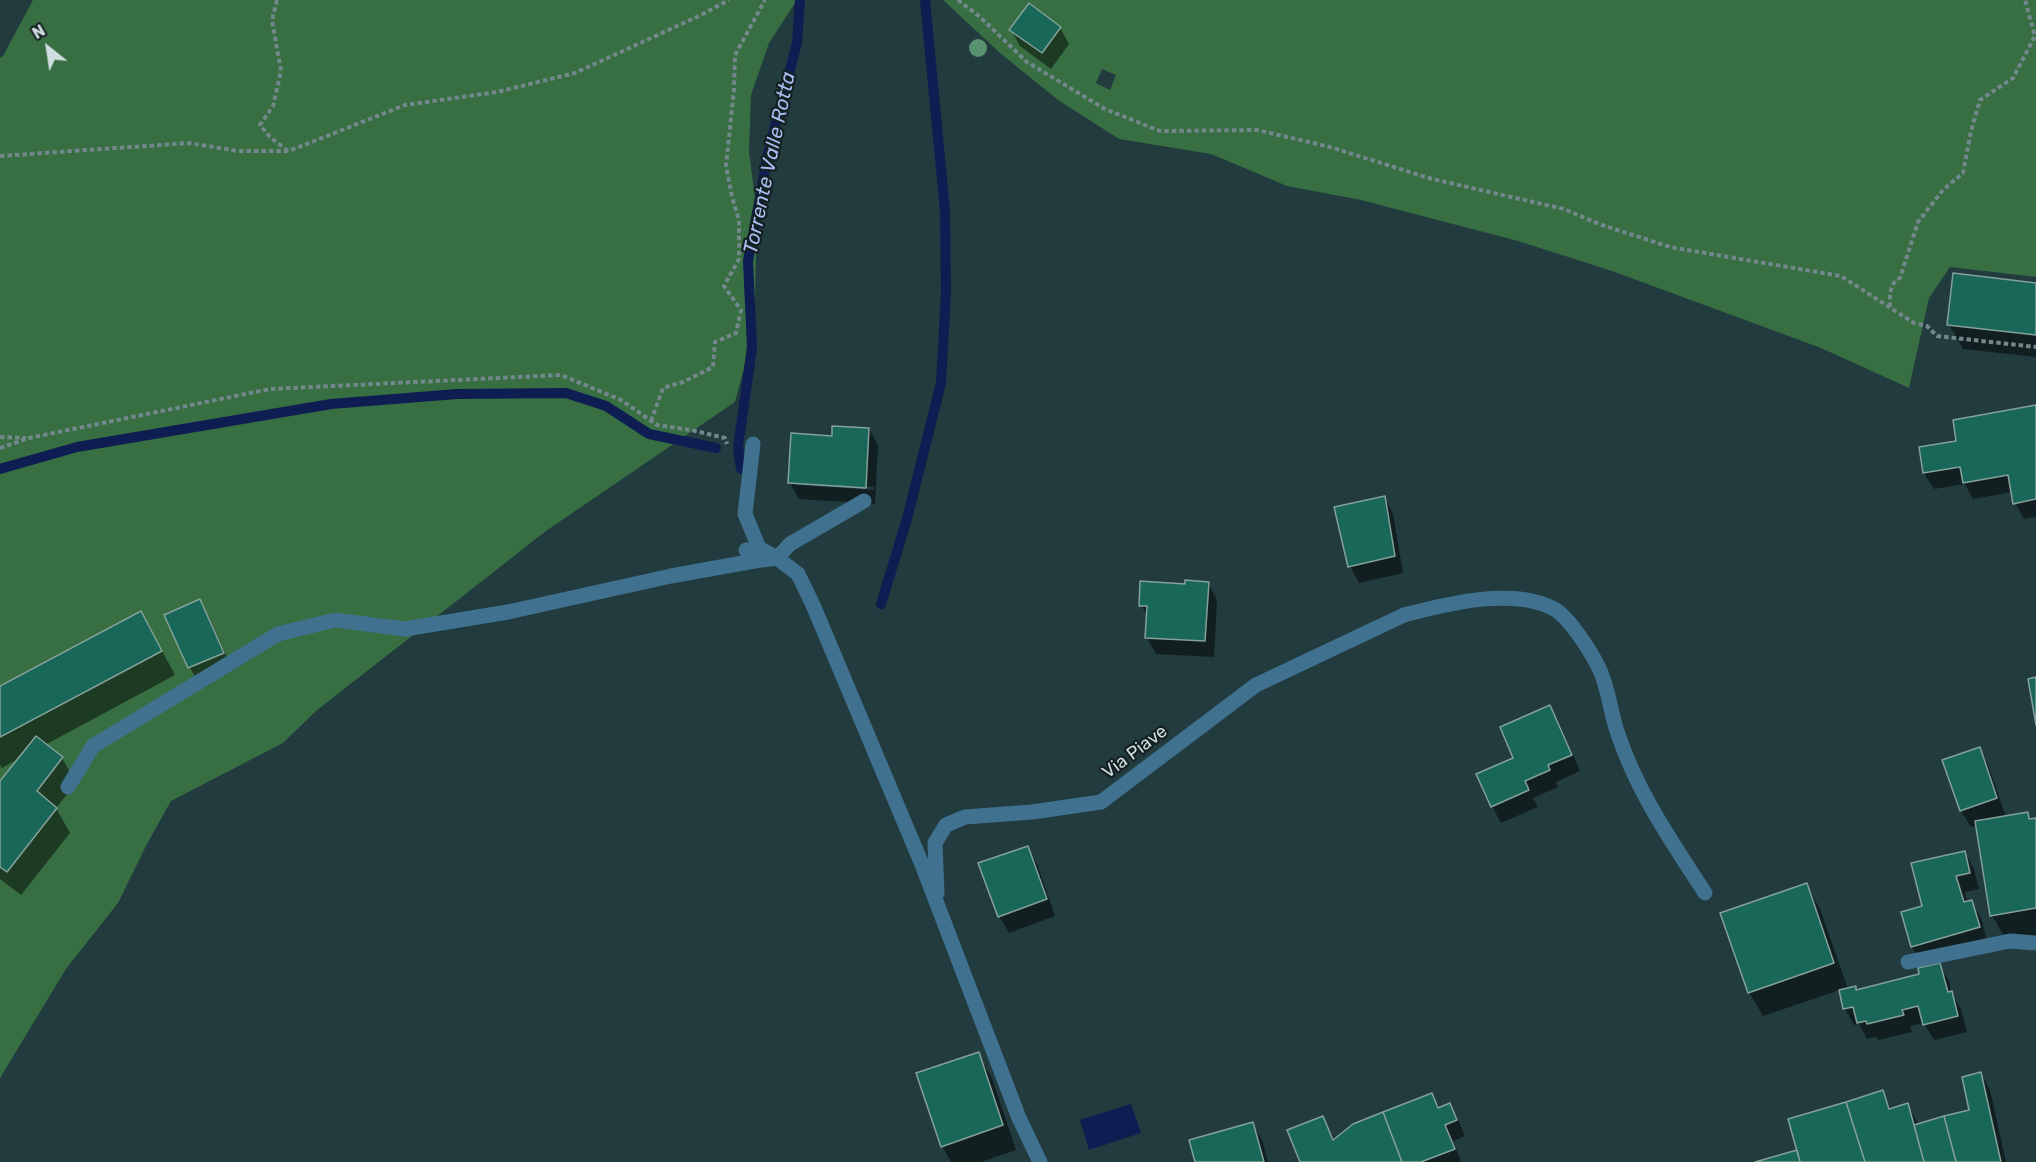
<!DOCTYPE html>
<style>
body{margin:0}
#map{position:relative;width:2036px;height:1162px;overflow:hidden;background:#213b3f;font-family:Rubik,sans-serif}
canvas{display:block}
.north{position:absolute;left:18px;top:18px;width:60px;height:60px;-webkit-text-stroke:4px #152022;paint-order:stroke;rotate:330deg;font-size:16px;font-weight:700;line-height:24px;text-align:center;color:#cfdee0}
.north::after{content:'';display:block;margin:auto;width:21px;height:27px;background:#cfdee0;clip-path:polygon(50% 0,100% 100%,50% 72%,0 100%)}
</style>
<div id="map">
<canvas width="2036" height="1162"></canvas>
<div class="north">N</div>
</div>
<script>
const c = document.querySelector('canvas').getContext('2d');
c.lineJoin = 'round';
function fillPath(path, color) {
  c.fillStyle = color;
  c.fill(path, 'evenodd');
}
function strokePath(path, color, width, dash) {
  c.strokeStyle = color;
  c.lineWidth = width;
  c.lineCap = dash ? 'butt' : 'round';
  c.setLineDash(dash || []);
  c.stroke(path);
}
function write(font, color, halo, rows, align = 'center') {
  c.font = font + ' Rubik,sans-serif';
  c.lineWidth = 4.5;
  c.setLineDash([]);
  c.textBaseline = 'middle';
  c.strokeStyle = halo;
  c.fillStyle = color;
  for (const [text, x, y, turn = 0] of rows) {
    c.save();
    c.translate(x, y);
    c.rotate((+turn || 0) * Math.PI / 180);
    c.textAlign = isNaN(turn) ? turn : align;
    if (halo) c.strokeText(text, 0, 0);
    c.fillText(text, 0, 0);
    c.restore();
  }
}
const green = new Path2D(`
 M 33,0 L 797,0 L 769,43 L 751,95 L 749,152 L 757,213 L 755,301 L 744,368 L 735,402 L 546,531 L 316,711 L 283,743 L 171,801 L 148,842 L 118,903 L 66,969 L 0,1078 L 0,58 L 3,56 Z
 M 943,0 L 2036,0 L 2036,277 L 1950,267 L 1929,298 L 1909,388 L 1821,348 L 1612,271 L 1518,241 L 1361,200 L 1287,186 L 1211,154 L 1119,139 L 1058,100 L 1000,53 ZM 1102,69 L 1116,75 L 1110,90 L 1096,83 Z`);
const water = new Path2D(`
 M 1131,1104 L 1141,1133 L 1089,1150 L 1080,1120 Z`);
const shadow = new Path2D(`
 M 1060,28 L 1069,44 L 1051,69 L 1020,46 L 1011,30 Z
 M 2036,284 L 2036,357 L 1963,349 L 1949,324 Z
 M 2036,407 L 2036,517 L 2024,519 L 2015,503 L 2013,492 L 1973,499 L 1965,484 L 1934,489 L 1924,473 L 1958,442 Z
 M 869,429 L 878,445 L 875,504 L 799,499 L 790,483 L 833,437 ZM 798,482 L 874,487 L 874,490 L 798,485 Z
 M 1384,497 L 1393,514 L 1403,573 L 1359,583 L 1350,566 Z
 M 1208,583 L 1217,600 L 1214,657 L 1156,654 L 1147,638 L 1148,617 L 1141,605 Z
 M 199,601 L 209,617 L 232,669 L 199,684 L 190,668 L 166,616 Z
 M 155,638 L 175,675 L 45,745 L 62,758 L 76,783 L 56,808 L 70,833 L 21,895 L 0,879 L 0,783 L 20,758 L 2,768 L 0,765 L 0,688 Z
 M 1550,707 L 1559,723 L 1580,771 L 1556,782 L 1558,787 L 1533,798 L 1538,807 L 1501,823 L 1492,806 L 1515,759 Z
 M 1979,749 L 1988,765 L 2006,817 L 2027,814 L 2031,820 L 2036,819 L 2036,942 L 2010,947 L 1992,915 L 1977,825 L 1971,827 L 1961,811 Z
 M 1027,848 L 1037,864 L 1055,916 L 1009,933 L 999,916 Z
 M 1965,852 L 1974,869 L 1979,889 L 1965,892 L 1967,903 L 1972,902 L 1981,918 L 1988,944 L 1922,963 L 1912,947 L 1924,907 Z
 M 1806,884 L 1820,909 L 1848,989 L 1855,988 L 1857,991 L 1921,975 L 1939,965 L 1949,981 L 1952,994 L 1961,1009 L 1967,1032 L 1934,1040 L 1924,1023 L 1910,1026 L 1912,1032 L 1878,1040 L 1876,1037 L 1867,1039 L 1859,1024 L 1854,1025 L 1845,1009 L 1840,990 L 1763,1016 L 1749,992 Z
 M 978,1054 L 992,1078 L 1016,1150 L 981,1162 L 951,1162 L 942,1146 Z
 M 1981,1074 L 1990,1090 L 2006,1162 L 1761,1162 L 1798,1151 L 1882,1092 L 1892,1110 L 1907,1105 L 1919,1125 L 1970,1111 Z
 M 1432,1094 L 1440,1109 L 1450,1105 L 1459,1122 L 1465,1136 L 1453,1141 L 1461,1162 L 1302,1162 L 1322,1118 L 1335,1140 Z
 M 1252,1124 L 1262,1140 L 1268,1162 L 1197,1162 Z`);
const stream = new Path2D(`
 M 0,469 L 77,447 L 331,404 L 457,394 L 566,393 L 606,406 L 649,434 L 716,448
 M 741,469 L 738,447 L 752,348 L 748,261 L 769,149 L 797,43 L 800,0
 M 881,604 L 907,519 L 941,383 L 946,293 L 945,211 L 925,0`);
const building = new Path2D(`
 M 1029,3 L 1061,27 L 1042,53 L 1009,30 Z
 M 1953,273 L 2036,283 L 2036,335 L 1947,325 Z
 M 2036,405 L 2036,499 L 2013,504 L 2008,475 L 1963,483 L 1960,467 L 1923,473 L 1919,447 L 1956,441 L 1953,420 Z
 M 832,426 L 869,428 L 866,488 L 788,483 L 791,433 L 832,436 Z
 M 1385,496 L 1395,556 L 1348,567 L 1334,507 Z
 M 1185,580 L 1209,582 L 1205,641 L 1145,638 L 1147,606 L 1139,606 L 1140,581 L 1185,584 Z
 M 200,599 L 224,653 L 188,668 L 164,615 Z
 M 141,611 L 162,651 L 0,737 L 0,686 Z
 M 2036,677 L 2036,725 L 2028,679 Z
 M 1550,705 L 1572,755 L 1548,765 L 1550,770 L 1525,781 L 1529,790 L 1491,807 L 1476,774 L 1513,758 L 1500,727 Z
 M 36,736 L 63,757 L 37,791 L 57,808 L 7,872 L 0,867 L 0,781 Z
 M 1980,747 L 1997,798 L 1960,811 L 1942,760 Z
 M 2028,812 L 2029,819 L 2036,818 L 2036,908 L 1990,916 L 1975,821 Z
 M 1028,846 L 1047,899 L 998,917 L 978,863 Z
 M 1965,851 L 1970,873 L 1956,876 L 1964,902 L 1972,900 L 1980,927 L 1911,947 L 1901,912 L 1922,906 L 1911,863 Z
 M 1807,883 L 1834,963 L 1748,993 L 1720,913 Z
 M 1940,963 L 1948,992 L 1952,991 L 1958,1016 L 1923,1025 L 1918,1006 L 1902,1010 L 1904,1015 L 1867,1024 L 1866,1021 L 1857,1023 L 1853,1007 L 1843,1009 L 1839,990 L 1856,986 L 1856,990 L 1919,974 L 1918,968 Z
 M 979,1052 L 1003,1125 L 941,1147 L 916,1073 Z
 M 1981,1072 L 2001,1162 L 1956,1162 L 1944,1116 L 1969,1110 L 1962,1077 Z
 M 1883,1090 L 1889,1109 L 1908,1103 L 1924,1162 L 1865,1162 L 1846,1102 Z
 M 1432,1093 L 1438,1108 L 1450,1103 L 1457,1120 L 1445,1125 L 1455,1149 L 1421,1162 L 1402,1162 L 1383,1112 Z
 M 1846,1102 L 1865,1162 L 1800,1162 L 1788,1119 Z
 M 1383,1112 L 1402,1162 L 1300,1162 L 1287,1130 L 1323,1116 L 1333,1140 L 1353,1124 Z
 M 1944,1116 L 1956,1162 L 1924,1162 L 1914,1125 Z
 M 1253,1122 L 1264,1162 L 1195,1162 L 1189,1140 Z
 M 1797,1150 L 1800,1162 L 1755,1162 Z`);
const path = new Path2D(`
 M 277,0 L 272,20 L 281,71 L 273,106 L 260,125 L 270,137 L 288,151
 M 958,0 L 980,17 L 1027,62 L 1105,109 L 1160,131 L 1257,130 L 1330,147 L 1432,179 L 1564,209 L 1599,224 L 1670,247 L 1841,276 L 1914,323 L 1927,326 L 1937,336 L 2036,347
 M 0,156 L 189,143 L 238,151 L 289,151 L 405,105 L 497,92 L 575,73 L 699,16 L 729,0
 M 1890,307 C 1890,296 1889,283 1900,278 L 1918,222 L 1943,190 L 1963,173 L 1971,131 L 1980,100 L 2013,78 L 2035,36 L 2025,0
 M 651,421 L 663,388 L 683,382 L 713,367 L 715,342 L 736,333 L 741,310 L 724,286 L 739,259 L 739,220 L 732,197 L 726,166 L 734,89 L 735,55 L 765,0
 M 0,437 L 26,438
 M 0,448 L 29,438 L 270,389 L 561,375 L 621,400 L 657,425 L 691,430 L 725,438 L 727,444`);
const lane = new Path2D(`
 M 753,444 L 745,514 L 759,548 L 777,558 L 790,544 L 864,501
 M 1404,615 C 1446,604 1516,586 1556,610 C 1571,620 1591,652 1599,668 C 1609,689 1610,712 1618,734 C 1637,792 1672,842 1705,893
 M 68,787 L 93,746 L 278,634 L 335,620 L 405,629 L 508,612 L 671,576 L 754,561`);
const street = new Path2D(`
 M 746,550 L 754,561 L 777,558 L 798,574 L 813,605 L 921,862 L 1019,1118 L 1040,1162
 M 937,893 L 935,843 L 946,825 L 965,817 L 1032,812 L 1101,802 L 1256,685 L 1404,615
 M 1908,962 L 2010,941 L 2036,943`);
const trees = [
 [978,48]
];
const streetNames = [
 ["Via Piave",1135,752,-37]
];
const waterNames = [
 ["Torrente Valle Rotta",770,163,-78]
];
fillPath(green, '#376e42');
fillPath(water, '#0e1e52');
fillPath(shadow, '#0007');
strokePath(stream, '#0e1e52', 10);
fillPath(building, '#186759');
strokePath(building, '#85a19a', 1.5);
strokePath(path, '#73888b', 4, [4.5, 3]);
strokePath(lane, '#40718f', 15);
strokePath(street, '#40718f', 15);
c.fillStyle = '#58916d';
for (const [x, y] of trees) {
  c.beginPath();
  c.arc(x, y, 9, 0, 2 * Math.PI);
  c.fill();
}
write('18px', '#cfdee0', '#152022', streetNames);
write('italic 20px', '#a8bef1', '#152022', waterNames);
</script>
